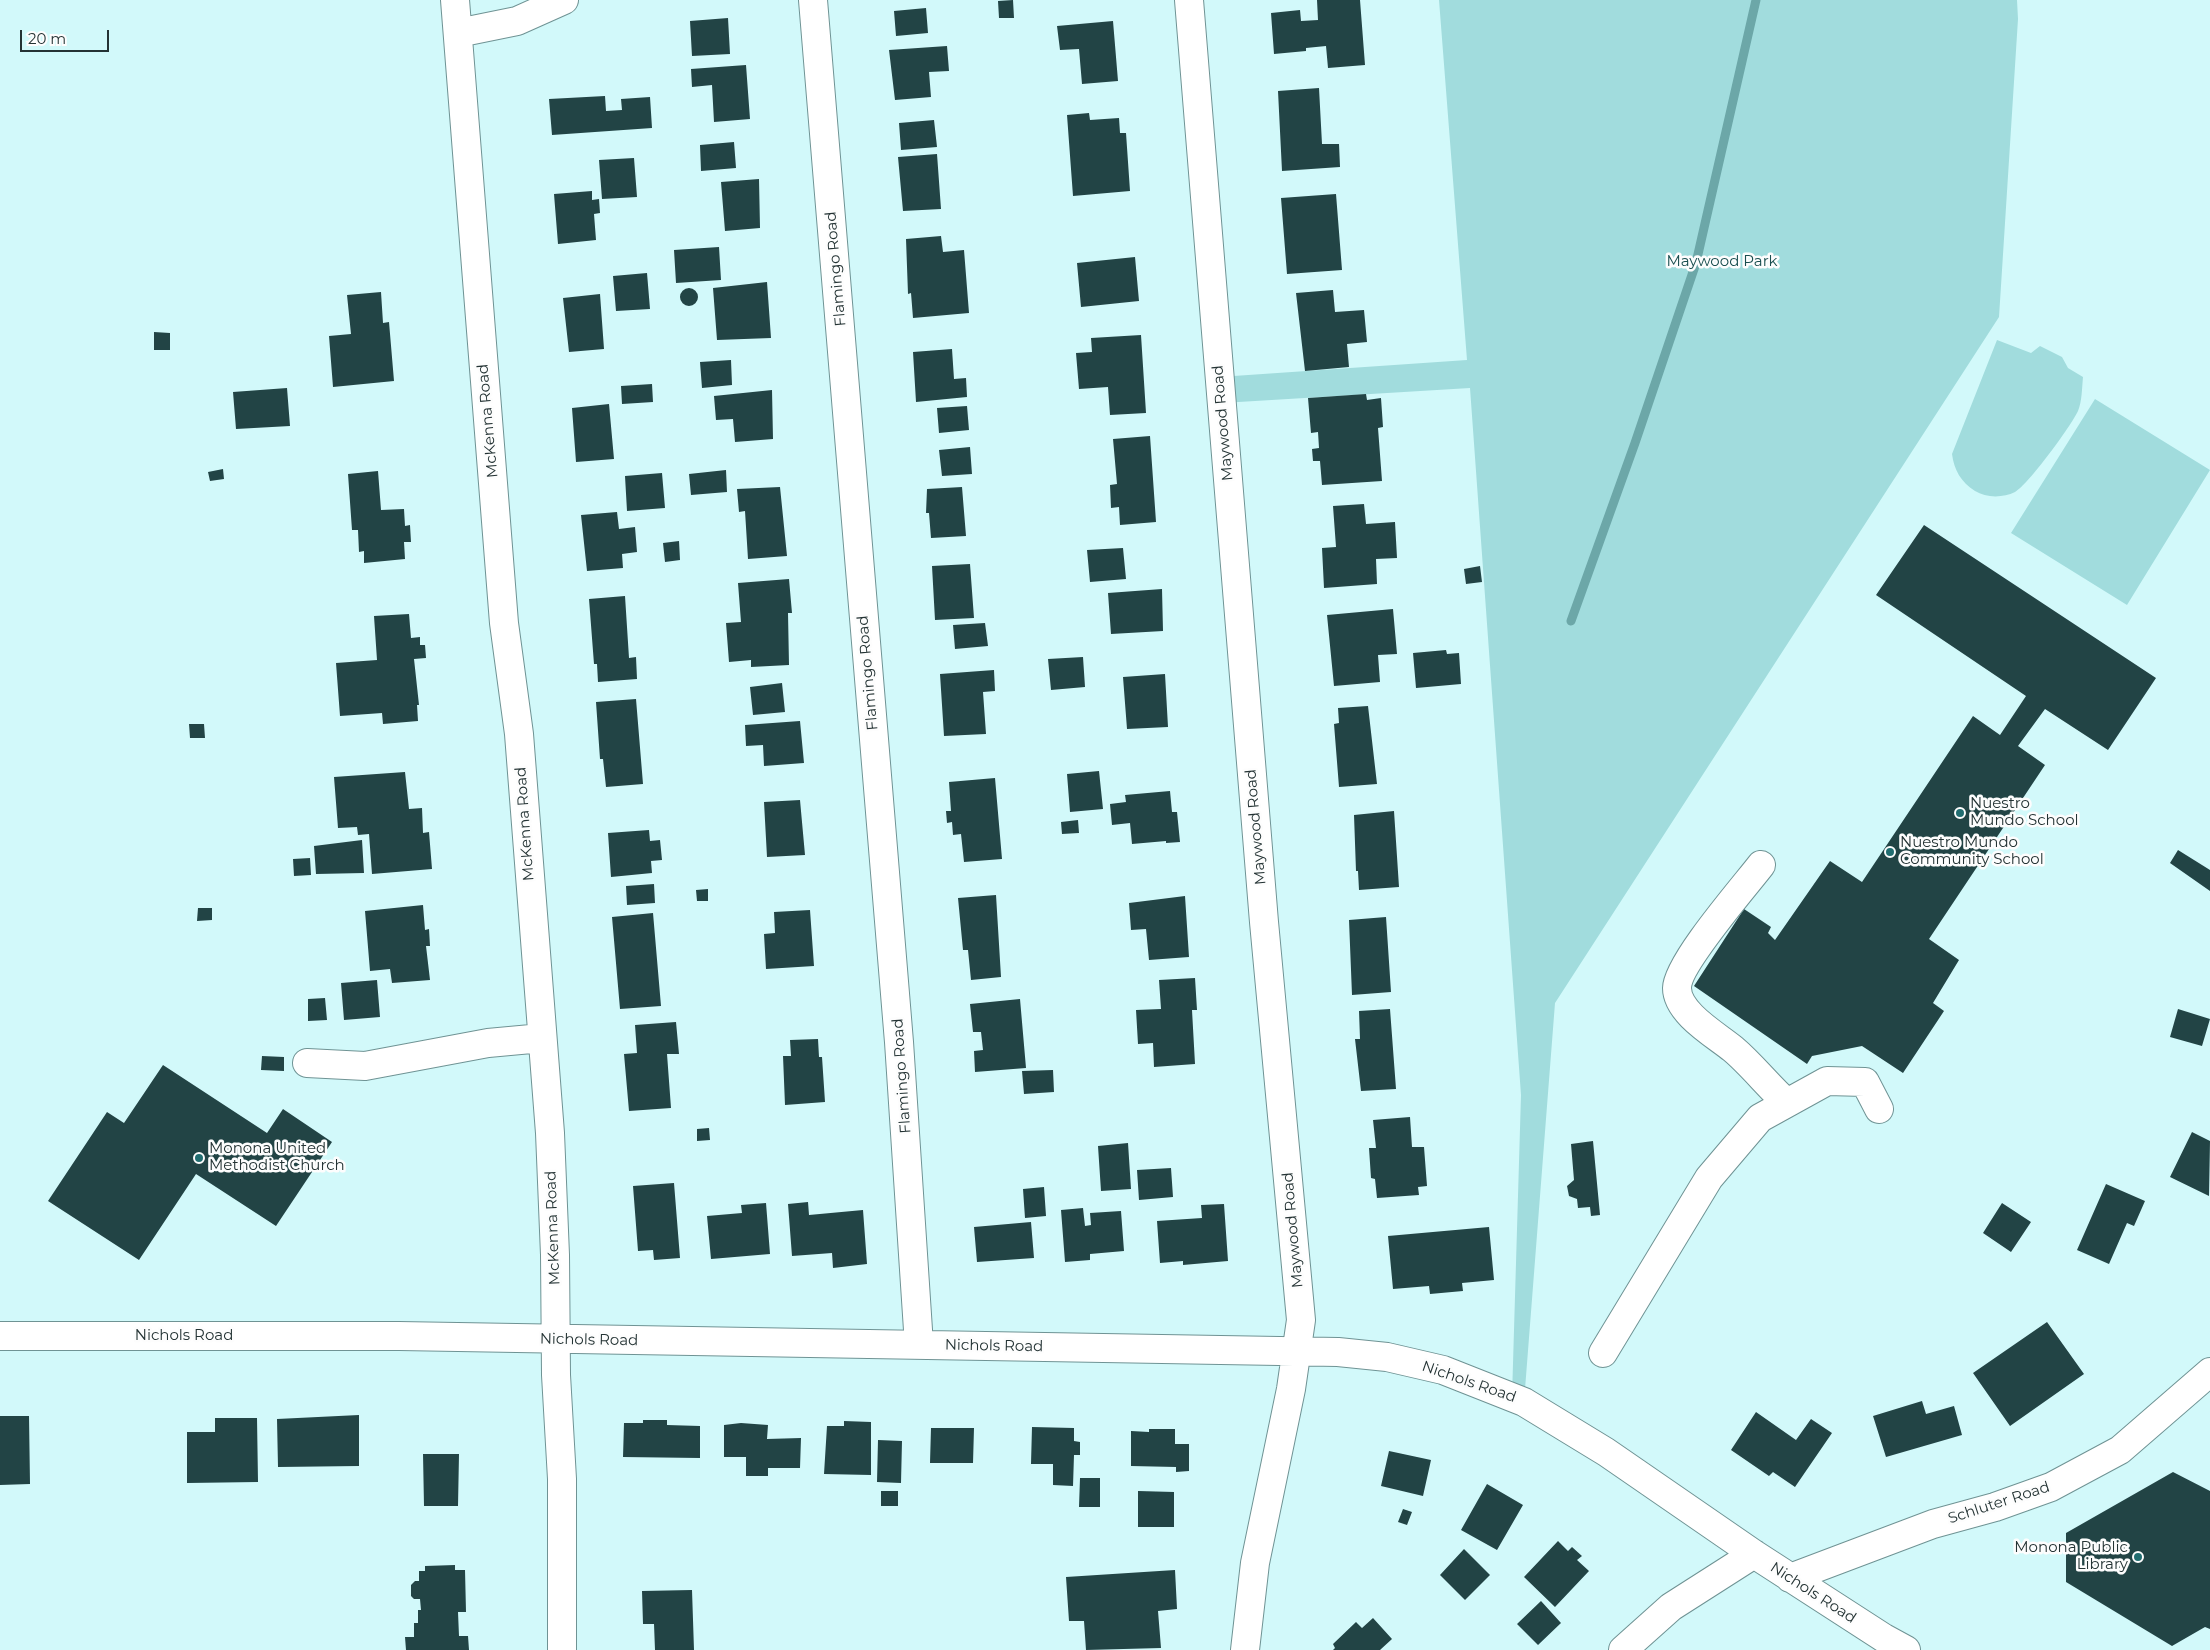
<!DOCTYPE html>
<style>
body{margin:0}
#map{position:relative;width:2210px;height:1650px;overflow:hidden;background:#d2f9fa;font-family:Montserrat,sans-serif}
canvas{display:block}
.scale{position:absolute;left:20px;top:30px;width:89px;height:22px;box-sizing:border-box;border:2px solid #243334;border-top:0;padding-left:6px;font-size:15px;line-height:18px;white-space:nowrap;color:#243334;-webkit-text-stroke:4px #fdfdfd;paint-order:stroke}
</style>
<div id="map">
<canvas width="2210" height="1650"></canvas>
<div class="scale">20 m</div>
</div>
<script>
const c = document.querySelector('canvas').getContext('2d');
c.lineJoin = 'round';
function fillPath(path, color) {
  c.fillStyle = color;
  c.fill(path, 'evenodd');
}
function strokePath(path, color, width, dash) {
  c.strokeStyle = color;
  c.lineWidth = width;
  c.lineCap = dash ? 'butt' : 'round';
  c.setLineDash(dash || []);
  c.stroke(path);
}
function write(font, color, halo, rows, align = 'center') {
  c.font = font + ' Montserrat,sans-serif';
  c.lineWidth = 5;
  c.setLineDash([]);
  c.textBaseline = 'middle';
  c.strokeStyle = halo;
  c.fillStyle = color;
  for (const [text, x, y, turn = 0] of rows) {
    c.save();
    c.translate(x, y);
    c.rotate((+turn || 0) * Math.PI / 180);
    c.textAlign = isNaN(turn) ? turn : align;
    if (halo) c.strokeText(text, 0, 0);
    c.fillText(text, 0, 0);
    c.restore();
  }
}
const green = new Path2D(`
 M 1439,0 L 2017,0 L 2018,19 L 1999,317 L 1555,1003 L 1524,1402 L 1512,1397 L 1521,1095 L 1470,388 L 1222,403 L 1219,377 L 1467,360 Z
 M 1997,340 L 2031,353 L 2040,346 L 2062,357 L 2068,368 L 2083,377 C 2082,387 2082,402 2078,411 C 2071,426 2028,485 2015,492 C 2003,498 1986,498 1975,491 C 1961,482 1954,470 1952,454 Z
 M 2095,399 L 2210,470 L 2127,605 L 2011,533 Z`);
const stream = new Path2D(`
 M 1571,621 L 1635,443 L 1696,263 L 1756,0`);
const building = new Path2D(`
 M 1013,0 L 1014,18 L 999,18 L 998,1 Z
 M 1317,0 L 1360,0 L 1365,65 L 1328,68 L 1326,46 L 1306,48 L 1306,51 L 1274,54 L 1271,13 L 1300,10 L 1301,21 L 1318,20 Z
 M 926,8 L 928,33 L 896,36 L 894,11 Z
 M 728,18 L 730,54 L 692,56 L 690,21 Z
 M 1113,21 L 1118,81 L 1082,84 L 1079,49 L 1060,50 L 1057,26 Z
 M 947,46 L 949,71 L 929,72 L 931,97 L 895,100 L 889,50 Z
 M 746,65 L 750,119 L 714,122 L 712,85 L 692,87 L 691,69 Z
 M 1319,88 L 1322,144 L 1339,144 L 1340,167 L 1282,171 L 1278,91 Z
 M 605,96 L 606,111 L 622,110 L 621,99 L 650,97 L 652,128 L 552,135 L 549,99 Z
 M 1089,113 L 1090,120 L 1119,118 L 1120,133 L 1126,133 L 1130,191 L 1073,196 L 1067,115 Z
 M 934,120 L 937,147 L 901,150 L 899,123 Z
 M 734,142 L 736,168 L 701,171 L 700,145 Z
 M 937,154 L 941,209 L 903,211 L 898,157 Z
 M 634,158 L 637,197 L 602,199 L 599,160 Z
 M 759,179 L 760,228 L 725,231 L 721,182 Z
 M 592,191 L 592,200 L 599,199 L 600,213 L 594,214 L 596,240 L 558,244 L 554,194 Z
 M 1336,194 L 1342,270 L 1287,274 L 1281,198 Z
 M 941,236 L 943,252 L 964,250 L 969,313 L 913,318 L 911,293 L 908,294 L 906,239 Z
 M 719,247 L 721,280 L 676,283 L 674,250 Z
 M 1135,257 L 1139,301 L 1081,307 L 1077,263 Z
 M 647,273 L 650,309 L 616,311 L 613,276 Z
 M 767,282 L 771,338 L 717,340 L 713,288 Z
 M680 297a9 9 0 1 1 18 0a9 9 0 1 1-18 0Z
 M 1333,290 L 1335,312 L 1364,310 L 1367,342 L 1347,344 L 1349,367 L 1305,371 L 1296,293 Z
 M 381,292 L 383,323 L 389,322 L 394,381 L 333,387 L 329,336 L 351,334 L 347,295 Z
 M 600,294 L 604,349 L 569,352 L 563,298 Z
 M 154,332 L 170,333 L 170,350 L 154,350 Z
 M 1141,335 L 1146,413 L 1110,415 L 1108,387 L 1079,389 L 1076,353 L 1092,352 L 1091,338 Z
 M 952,349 L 954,379 L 966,378 L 967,397 L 916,402 L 913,352 Z
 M 731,360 L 732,385 L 702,388 L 700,362 Z
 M 652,384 L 653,402 L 622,404 L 621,386 Z
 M 287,388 L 290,426 L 236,429 L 233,392 Z
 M 772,390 L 773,439 L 735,442 L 733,419 L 716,420 L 714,396 Z
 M 1366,394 L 1367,400 L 1381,398 L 1383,427 L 1378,428 L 1382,481 L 1322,485 L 1320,461 L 1313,461 L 1312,449 L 1319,448 L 1318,432 L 1311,433 L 1308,398 Z
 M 609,404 L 614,459 L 576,462 L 572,408 Z
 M 967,406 L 969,430 L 939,433 L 937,408 Z
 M 1150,436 L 1156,522 L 1120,525 L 1119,507 L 1111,508 L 1110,485 L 1117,484 L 1113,439 Z
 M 970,447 L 972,474 L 942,476 L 939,450 Z
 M 223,469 L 224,479 L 210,481 L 208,472 Z
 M 726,470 L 727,492 L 691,495 L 689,474 Z
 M 378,471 L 381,510 L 404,509 L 405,526 L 410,525 L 411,542 L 404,542 L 405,559 L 364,563 L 364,551 L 359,552 L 358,530 L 352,530 L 348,474 Z
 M 662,473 L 665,508 L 627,511 L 625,476 Z
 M 780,487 L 787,556 L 748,559 L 745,511 L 739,512 L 737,489 Z
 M 962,487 L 966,536 L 931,538 L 929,513 L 926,513 L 927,489 Z
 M 1364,504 L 1366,524 L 1395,522 L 1397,558 L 1376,559 L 1377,584 L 1324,588 L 1322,548 L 1336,547 L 1333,506 Z
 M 617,512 L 619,529 L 635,527 L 637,552 L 622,554 L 623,568 L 587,571 L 581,515 Z
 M 1924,525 L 2156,678 L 2108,750 L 2045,709 L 2018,746 L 2045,765 L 1929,939 L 1959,960 L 1933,1003 L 1944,1011 L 1903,1073 L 1862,1046 L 1812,1056 L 1807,1064 L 1694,986 L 1744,909 L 1771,927 L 1768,933 L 1775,940 L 1830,861 L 1862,882 L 1973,716 L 2000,735 L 2026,696 L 1876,595 Z
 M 679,541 L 680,560 L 665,562 L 663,543 Z
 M 1123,548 L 1126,579 L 1090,582 L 1087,550 Z
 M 970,564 L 974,618 L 935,620 L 932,566 Z
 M 1480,566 L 1482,582 L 1466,584 L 1464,569 Z
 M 789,579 L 792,613 L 788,613 L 789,665 L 751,667 L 751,660 L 729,662 L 726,623 L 741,622 L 738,583 Z
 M 1162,589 L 1163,631 L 1111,634 L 1108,593 Z
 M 625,596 L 629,658 L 636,657 L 637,679 L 598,682 L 597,664 L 594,664 L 589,599 Z
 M 1393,609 L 1397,654 L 1378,655 L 1380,682 L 1334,686 L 1327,615 Z
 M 409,614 L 411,638 L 420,637 L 420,645 L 425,645 L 426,658 L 414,659 L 419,705 L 417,705 L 418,721 L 383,724 L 382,713 L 340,716 L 336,663 L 377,660 L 374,616 Z
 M 985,623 L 988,646 L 955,649 L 953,625 Z
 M 1446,650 L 1447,654 L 1459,653 L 1461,684 L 1416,688 L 1413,653 Z
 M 1083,657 L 1085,687 L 1051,690 L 1048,659 Z
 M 994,670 L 995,691 L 983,692 L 986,734 L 944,736 L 940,674 Z
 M 1165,674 L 1168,727 L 1127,729 L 1123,677 Z
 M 782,683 L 785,712 L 753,715 L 750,687 Z
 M 636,699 L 643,784 L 606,787 L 603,759 L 600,759 L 596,702 Z
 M 1368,706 L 1377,784 L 1339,787 L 1334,724 L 1339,723 L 1338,708 Z
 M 800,721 L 804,763 L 764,766 L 763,745 L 746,746 L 745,725 Z
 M 189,724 L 204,724 L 205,738 L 190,738 Z
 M 1099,771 L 1103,809 L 1070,812 L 1067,774 Z
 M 405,772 L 409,809 L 422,808 L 423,833 L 429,832 L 432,869 L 372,874 L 369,834 L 358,835 L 357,827 L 338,828 L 334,777 Z
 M 995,778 L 1002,859 L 964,862 L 961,834 L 953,835 L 952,822 L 947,823 L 946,811 L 951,811 L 949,782 Z
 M 1170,791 L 1172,812 L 1177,812 L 1180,842 L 1166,843 L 1166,841 L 1132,844 L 1130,823 L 1112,825 L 1110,804 L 1126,802 L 1125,795 Z
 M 800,800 L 805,855 L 767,857 L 764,802 Z
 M 1394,811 L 1399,887 L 1359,890 L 1358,871 L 1356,871 L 1354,815 Z
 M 1078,820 L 1079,833 L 1062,834 L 1061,822 Z
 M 649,830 L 650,841 L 660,840 L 662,860 L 651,861 L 652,873 L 611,877 L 608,833 Z
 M 362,840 L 364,873 L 316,874 L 314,846 Z
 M 2178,850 L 2210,870 L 2210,891 L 2170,863 Z
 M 310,858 L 311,875 L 294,876 L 293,859 Z
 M 654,884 L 655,903 L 627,905 L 626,886 Z
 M 708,889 L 708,901 L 697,901 L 696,890 Z
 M 996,895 L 1001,977 L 971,980 L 968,950 L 963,950 L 958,898 Z
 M 1185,896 L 1189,957 L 1149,960 L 1146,929 L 1131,930 L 1129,903 Z
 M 423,905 L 425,930 L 429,929 L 430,946 L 426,946 L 430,980 L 392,983 L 390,969 L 370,971 L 365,911 Z
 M 198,908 L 212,908 L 212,920 L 197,921 Z
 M 810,910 L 814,966 L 766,969 L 764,934 L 775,933 L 774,912 Z
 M 653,913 L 661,1006 L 620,1009 L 612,917 Z
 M 1386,917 L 1391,992 L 1352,995 L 1349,920 Z
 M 1195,978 L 1197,1010 L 1192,1010 L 1195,1064 L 1154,1067 L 1153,1043 L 1138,1044 L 1136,1010 L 1161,1009 L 1159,980 Z
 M 377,980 L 380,1017 L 344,1020 L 341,983 Z
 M 325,998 L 327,1020 L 308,1021 L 308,999 Z
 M 1020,999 L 1026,1068 L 975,1072 L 974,1051 L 983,1050 L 981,1032 L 973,1032 L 970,1004 Z
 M 1390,1009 L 1396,1089 L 1361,1091 L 1355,1039 L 1360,1039 L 1359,1011 Z
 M 2178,1009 L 2210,1019 L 2202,1046 L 2170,1037 Z
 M 676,1022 L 679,1054 L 667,1054 L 671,1108 L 629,1111 L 624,1054 L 637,1053 L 635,1025 Z
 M 818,1039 L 819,1057 L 822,1057 L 825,1102 L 785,1105 L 783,1056 L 791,1056 L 790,1040 Z
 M 262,1056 L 284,1057 L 284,1071 L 261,1070 Z
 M 163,1065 L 267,1133 L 283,1109 L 332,1142 L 276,1226 L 196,1174 L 139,1260 L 48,1201 L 107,1112 L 124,1123 Z
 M 1053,1070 L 1054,1092 L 1024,1094 L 1022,1071 Z
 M 1410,1117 L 1412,1147 L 1424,1147 L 1427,1186 L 1418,1187 L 1419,1195 L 1377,1198 L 1375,1179 L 1371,1178 L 1369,1148 L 1376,1148 L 1373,1120 Z
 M 709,1128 L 710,1140 L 697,1141 L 697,1129 Z
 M 2192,1132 L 2210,1141 L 2209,1196 L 2170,1177 Z
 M 1593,1141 L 1600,1215 L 1591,1216 L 1590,1207 L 1578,1208 L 1577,1199 L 1569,1196 L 1567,1186 L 1574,1180 L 1571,1144 Z
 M 1128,1143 L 1131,1189 L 1101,1191 L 1098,1146 Z
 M 1171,1168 L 1173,1197 L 1139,1200 L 1137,1170 Z
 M 674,1183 L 680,1258 L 654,1260 L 653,1250 L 638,1251 L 633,1186 Z
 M 2106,1184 L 2145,1201 L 2134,1226 L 2127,1223 L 2109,1264 L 2077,1250 Z
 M 1044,1187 L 1046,1216 L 1025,1218 L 1023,1189 Z
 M 808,1202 L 809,1215 L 863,1210 L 867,1264 L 833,1268 L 832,1253 L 792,1256 L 788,1204 Z
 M 766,1203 L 770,1254 L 711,1259 L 707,1216 L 742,1213 L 741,1205 Z
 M 2002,1203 L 2031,1222 L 2011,1252 L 1983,1233 Z
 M 1224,1204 L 1228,1261 L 1183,1265 L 1183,1261 L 1160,1263 L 1157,1221 L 1202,1218 L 1201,1205 Z
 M 1083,1208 L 1085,1226 L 1091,1225 L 1090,1213 L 1121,1211 L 1124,1251 L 1090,1254 L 1090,1260 L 1065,1262 L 1061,1210 Z
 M 1031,1222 L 1034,1258 L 977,1262 L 974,1227 Z
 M 1489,1227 L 1494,1280 L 1462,1283 L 1463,1291 L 1430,1294 L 1429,1286 L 1393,1289 L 1388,1236 Z
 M 2047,1322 L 2084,1374 L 2010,1426 L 1973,1373 Z
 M 1922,1401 L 1926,1414 L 1954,1406 L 1962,1435 L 1886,1457 L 1873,1416 Z
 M 1756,1412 L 1796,1440 L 1811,1419 L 1832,1433 L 1795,1487 L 1773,1472 L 1769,1476 L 1731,1450 Z
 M 359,1415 L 359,1466 L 278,1467 L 277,1419 Z
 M 0,1416 L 29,1416 L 30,1484 L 0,1485 Z
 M 215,1418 L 257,1418 L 258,1482 L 187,1483 L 187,1432 L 215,1432 Z
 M 643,1420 L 667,1420 L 667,1425 L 700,1426 L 700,1458 L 623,1457 L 624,1423 L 643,1423 Z
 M 844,1421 L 871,1422 L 871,1475 L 824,1474 L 827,1426 L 844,1426 Z
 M 741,1423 L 768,1425 L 767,1439 L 801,1438 L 800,1468 L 768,1468 L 768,1476 L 746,1476 L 746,1457 L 724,1457 L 724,1425 Z
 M 1032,1427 L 1074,1428 L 1074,1441 L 1080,1442 L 1080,1455 L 1074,1455 L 1073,1486 L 1053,1485 L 1053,1464 L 1031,1464 Z
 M 931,1428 L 974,1428 L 973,1463 L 930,1463 Z
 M 1149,1429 L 1175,1429 L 1175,1444 L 1189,1444 L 1189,1471 L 1176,1472 L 1176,1467 L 1131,1466 L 1131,1431 L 1149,1432 Z
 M 878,1440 L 902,1441 L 901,1483 L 877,1482 Z
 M 1389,1451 L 1431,1460 L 1423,1496 L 1381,1486 Z
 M 423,1454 L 459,1454 L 458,1506 L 424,1506 Z
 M 2173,1472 L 2210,1491 L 2210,1629 L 2205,1627 L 2172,1646 L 2066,1582 L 2066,1533 Z
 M 1080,1478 L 1100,1478 L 1100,1507 L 1079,1507 Z
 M 1487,1484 L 1523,1505 L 1497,1550 L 1461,1530 Z
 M 881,1491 L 898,1491 L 898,1506 L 881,1506 Z
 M 1138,1491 L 1174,1492 L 1174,1527 L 1138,1527 Z
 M 1403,1509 L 1412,1512 L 1407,1525 L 1398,1522 Z
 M 1558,1541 L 1568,1551 L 1572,1547 L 1582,1556 L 1577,1560 L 1589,1571 L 1555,1607 L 1524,1577 Z
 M 1464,1549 L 1490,1575 L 1465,1600 L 1440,1575 Z
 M 455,1565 L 455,1570 L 465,1570 L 466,1612 L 458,1612 L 459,1636 L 468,1636 L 469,1650 L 406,1650 L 405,1637 L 414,1637 L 414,1623 L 418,1623 L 418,1610 L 421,1610 L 420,1599 L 414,1599 L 411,1596 L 411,1585 L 415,1581 L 419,1581 L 419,1571 L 425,1571 L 425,1566 Z
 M 1175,1570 L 1177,1609 L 1158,1611 L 1161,1648 L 1086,1650 L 1084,1621 L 1069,1621 L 1066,1577 Z
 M 692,1590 L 694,1650 L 655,1650 L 654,1624 L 643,1624 L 642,1591 Z
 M 1541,1601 L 1561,1623 L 1538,1645 L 1517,1624 Z
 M 1373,1618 L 1392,1639 L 1380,1650 L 1333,1650 L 1335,1648 L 1333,1644 L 1356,1622 L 1362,1628 Z`);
const minor = new Path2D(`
 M 455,0 L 504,623 L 519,734 L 550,1133 L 555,1255 L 556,1375 L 562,1479 L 562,1650
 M 813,0 L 899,1042 L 919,1345
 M 1189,0 L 1264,922 L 1301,1320 L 1291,1389 L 1255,1563 L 1245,1650
 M 458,33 L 517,21 L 564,0
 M 1761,865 C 1744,887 1677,964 1677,988 C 1677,1013 1716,1035 1733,1049 C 1752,1065 1768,1086 1787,1103
 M 307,1063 L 365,1066 L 488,1043 L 542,1038
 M 0,1336 L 399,1336 L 1338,1352 L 1387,1357 L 1443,1370 L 1524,1402 L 1606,1452 L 1754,1554 L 1884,1638 L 1906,1650
 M 1603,1353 L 1709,1178 L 1760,1118 L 1827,1081 L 1865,1082 L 1879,1109
 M 1790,1578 L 1933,1524 L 1995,1507 L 2051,1487 L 2120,1450 L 2210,1372
 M 1623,1650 L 1671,1607 L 1754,1554`);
const markers = [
 [1960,813,5,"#216d70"],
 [1890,852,5,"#216d70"],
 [199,1158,5,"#216d70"],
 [2138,1557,5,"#216d70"]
];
const parkNames = [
 ["Maywood Park",1722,262]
];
const streetNames = [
 ["Flamingo Road",836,269,-95],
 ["McKenna Road",488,421,-95],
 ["Maywood Road",1223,423,-95],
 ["Flamingo Road",868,673,-95],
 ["McKenna Road",525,824,-94],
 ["Maywood Road",1256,827,-95],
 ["Flamingo Road",902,1076,-94],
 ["McKenna Road",553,1228,-92],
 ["Maywood Road",1293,1230,-95],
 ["Nichols Road",184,1336],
 ["Nichols Road",589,1340,1],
 ["Nichols Road",994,1346,1],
 ["Nichols Road",1469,1382,19],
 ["Schluter Road",1999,1503,-18],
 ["Nichols Road",1813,1593,33]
];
const poiNames = [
 ["Nuestro",1970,804],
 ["Mundo School",1970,821],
 ["Nuestro Mundo",1900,843],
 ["Community School",1900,860],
 ["Monona United",209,1149],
 ["Methodist Church",209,1166],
 ["Monona Public",2128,1548,"right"],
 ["Library",2128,1565,"right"]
];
fillPath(green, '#a1dcdd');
strokePath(stream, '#6ca7a8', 9);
fillPath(building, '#224445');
strokePath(minor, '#6f9394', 30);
strokePath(minor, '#fff', 28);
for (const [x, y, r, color] of markers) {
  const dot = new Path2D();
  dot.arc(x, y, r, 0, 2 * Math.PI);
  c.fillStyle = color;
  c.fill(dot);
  strokePath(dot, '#fdfdfd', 2);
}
write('15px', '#194e4f', '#fdfdfd', parkNames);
write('15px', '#243334', '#fdfdfd', streetNames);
write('15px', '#243334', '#fdfdfd', poiNames, 'left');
</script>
